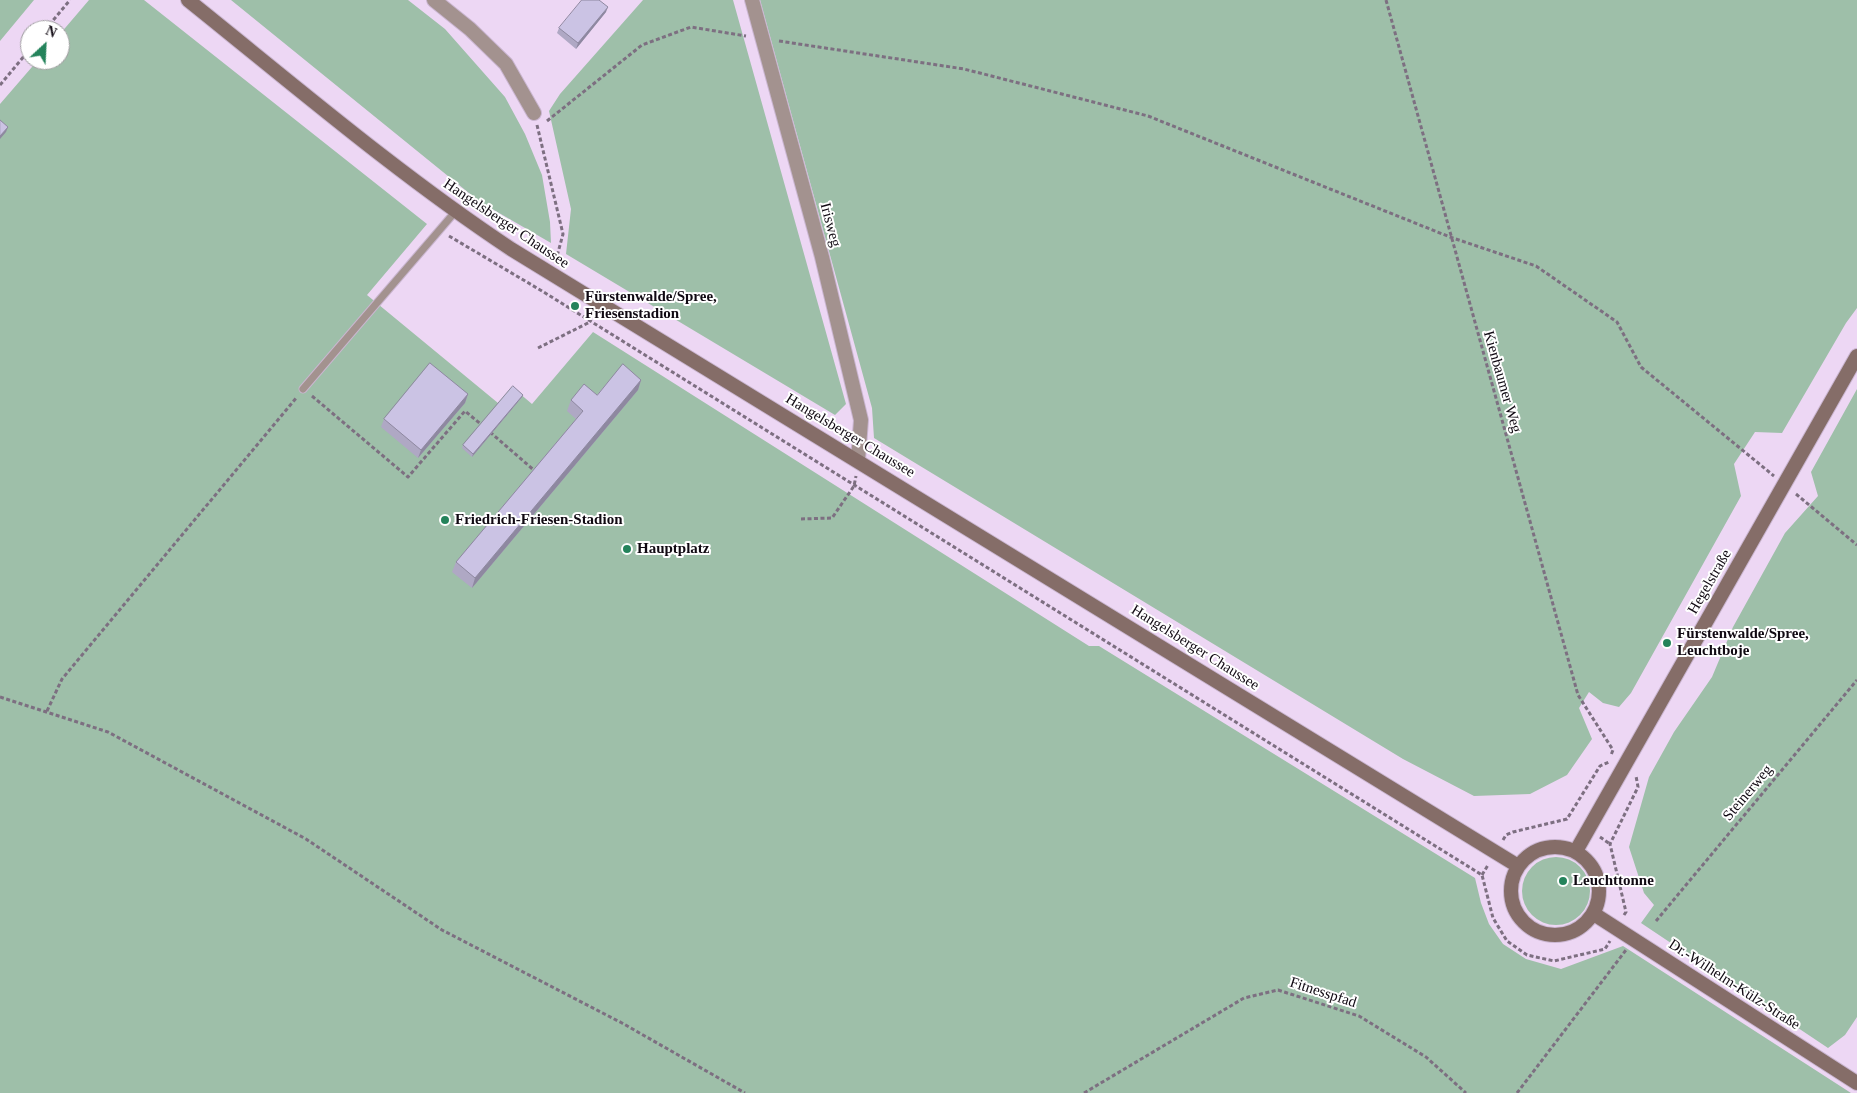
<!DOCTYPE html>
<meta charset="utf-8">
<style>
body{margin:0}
#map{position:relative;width:1857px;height:1093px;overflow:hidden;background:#edd7f4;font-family:"Times New Roman",serif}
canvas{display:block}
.north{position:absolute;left:20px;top:20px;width:50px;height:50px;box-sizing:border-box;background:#fff;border:1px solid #9f9da0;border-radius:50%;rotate:25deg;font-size:14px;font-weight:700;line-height:20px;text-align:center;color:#100912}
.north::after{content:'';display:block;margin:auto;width:18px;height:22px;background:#24835b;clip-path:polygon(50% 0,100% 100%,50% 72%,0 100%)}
</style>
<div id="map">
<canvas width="1857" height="1093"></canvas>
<div class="north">N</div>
</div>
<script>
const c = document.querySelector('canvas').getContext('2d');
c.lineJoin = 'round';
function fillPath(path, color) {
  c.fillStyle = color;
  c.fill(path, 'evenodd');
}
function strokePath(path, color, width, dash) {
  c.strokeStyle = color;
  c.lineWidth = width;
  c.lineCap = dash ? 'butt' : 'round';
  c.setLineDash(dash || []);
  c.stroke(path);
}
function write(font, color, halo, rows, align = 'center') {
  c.font = font + ' "Times New Roman",serif';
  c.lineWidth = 4;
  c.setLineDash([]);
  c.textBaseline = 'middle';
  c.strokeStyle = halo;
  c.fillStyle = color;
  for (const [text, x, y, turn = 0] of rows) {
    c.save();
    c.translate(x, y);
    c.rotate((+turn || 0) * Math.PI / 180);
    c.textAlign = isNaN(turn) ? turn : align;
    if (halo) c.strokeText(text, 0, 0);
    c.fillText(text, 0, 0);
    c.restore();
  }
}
const green = new Path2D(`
 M 0,0 L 34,0 L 0,41 Z
 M 89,0 L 144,0 L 427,224 L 367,295 L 498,403 L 512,387 L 532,404 L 593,332 L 1089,646 L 1099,646 L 1475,878 L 1481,903 L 1489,924 L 1503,944 L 1526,959 L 1561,969 L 1623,946 L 1851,1093 L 0,1093 L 0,104 L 38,60 L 60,60 L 60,34 Z
 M 231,0 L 408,0 L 445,29 L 505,97 L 525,134 L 542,175 L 550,222 L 551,243 L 480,202 Z
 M 643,0 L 733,0 L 846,404 L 835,415 L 566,254 L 571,209 L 549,111 L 560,94 Z
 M 760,0 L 1857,0 L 1857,308 L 1846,323 L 1782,433 L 1755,432 L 1734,464 L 1741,496 L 1631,693 L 1619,707 L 1603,703 L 1589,692 L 1579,708 L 1592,739 L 1567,775 L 1530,794 L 1474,796 L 1403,759 L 874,438 L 872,408 Z
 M 1857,389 L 1857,1017 L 1845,1035 L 1828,1048 L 1641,923 L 1654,905 L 1644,893 L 1629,847 L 1649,777 L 1674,732 L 1712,677 L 1733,627 L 1785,533 L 1818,496 L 1811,472 Z
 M1522 891a34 34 0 1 1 68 0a34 34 0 1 1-68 0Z`);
const path = new Path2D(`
 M 1386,0 L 1578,695 L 1613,750 L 1611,755
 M 45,30 L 70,0
 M 779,41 L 964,69 L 1148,116 L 1450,237 L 1536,266 L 1617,322 L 1641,367 L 1774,476
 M 0,85 L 30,49
 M 547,121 L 642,45 L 691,27 L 746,36
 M 537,125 L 563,234 L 556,260
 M 449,236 L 542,291 L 1482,875 L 1493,918 L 1507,941 L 1527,955 L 1554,961 L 1605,949 L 1610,941
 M 538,348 L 590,322
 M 312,396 L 408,477 L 465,411 L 483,426
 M 490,432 L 536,472
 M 1796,494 L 1857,545
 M 801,519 L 832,518 L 854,486 L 856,476
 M 0,697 L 108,732 L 306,839 L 442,930 L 622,1023 L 745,1093
 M 47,711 L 62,679 L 297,397
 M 1600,837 L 1610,844
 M 1503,840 L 1506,835 L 1513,832 L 1567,819 L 1600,766 L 1609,762
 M 1482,875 L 1488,865
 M 1624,915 L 1626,912 L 1610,844 L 1638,787 L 1636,776
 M 1656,921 L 1857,680
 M 1084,1093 L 1244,998 L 1278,990 L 1359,1016 L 1426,1057 L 1466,1093
 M 1517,1093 L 1626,950`);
const service = new Path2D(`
 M 303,389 L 455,212`);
const minor = new Path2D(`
 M 434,0 L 470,29 L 506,64 L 534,113
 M 752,0 L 822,257 L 861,420 L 858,460`);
const secondary = new Path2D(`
 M 188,0 C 294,85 398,174 511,249 L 1518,866
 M1511 891a44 44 0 1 1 88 0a44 44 0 1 1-88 0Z
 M 1576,851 L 1857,356
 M 1594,914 L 1857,1083`);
const wall = new Path2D(`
 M 606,12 L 576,49 L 557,33 L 559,28 Z
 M 641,380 L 638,390 L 472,588 L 452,572 L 456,562 L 576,419 L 567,411 L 571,400 L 597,395 Z
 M 468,394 L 465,403 L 418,458 L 381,427 L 384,419 Z
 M 523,395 L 522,397 L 472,457 L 462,448 L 463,445 Z`);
const shadedWall = new Path2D(`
 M 608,7 L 606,12 L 576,49 L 578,43 Z
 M 8,127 L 6,132 L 0,139 L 0,136 Z
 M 641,380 L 638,390 L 472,588 L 475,578 Z
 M 468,394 L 465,403 L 418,458 L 421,450 Z
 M 523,395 L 522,397 L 472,457 L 473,454 Z`);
const building = new Path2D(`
 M 582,0 L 599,0 L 608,7 L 578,43 L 559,28 Z
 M 0,120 L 8,127 L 0,136 Z
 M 430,363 L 468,394 L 421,450 L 384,419 Z
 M 623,364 L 641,380 L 475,578 L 456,562 L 583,411 L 571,400 L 584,384 L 597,395 Z
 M 513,386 L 523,395 L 473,454 L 463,445 Z`);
const markers = [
 [575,306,5,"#24835b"],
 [445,520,5,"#24835b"],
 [627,549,5,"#24835b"],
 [1667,643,5,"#24835b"],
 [1563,881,5,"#24835b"]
];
const streetNames = [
 ["Hangelsberger Chaussee",506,224,34],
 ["Irisweg",830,225,75],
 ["Kienbaumer Weg",1502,382,74],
 ["Hangelsberger Chaussee",850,436,31],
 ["Hegelstraße",1710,582,-60],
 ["Hangelsberger Chaussee",1195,648,32],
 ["Steinerweg",1748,793,-50],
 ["Dr.-Wilhelm-Külz-Straße",1734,985,33],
 ["Fitnesspfad",1323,993,18]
];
const poiNames = [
 ["Fürstenwalde/Spree,",585,297],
 ["Friesenstadion",585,314],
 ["Friedrich-Friesen-Stadion",455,520],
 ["Hauptplatz",637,549],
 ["Fürstenwalde/Spree,",1677,634],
 ["Leuchtboje",1677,651],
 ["Leuchttonne",1573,881]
];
fillPath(green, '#9ebfa9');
strokePath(service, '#cab6d0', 9);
strokePath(minor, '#cab6d0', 16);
strokePath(secondary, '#cab6d0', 16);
strokePath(path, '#7d6f81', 3, [4, 2.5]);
strokePath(service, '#a3928f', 7);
strokePath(minor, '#a3928f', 14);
strokePath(secondary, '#856d68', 14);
fillPath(wall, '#afa8c4');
fillPath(shadedWall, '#8e88a0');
fillPath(building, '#cbc3e4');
strokePath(building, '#8e88a0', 1);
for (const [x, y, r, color] of markers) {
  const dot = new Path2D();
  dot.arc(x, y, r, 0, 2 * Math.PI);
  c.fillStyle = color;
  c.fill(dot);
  strokePath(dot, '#fff', 2);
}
write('15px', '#100912', '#fff', streetNames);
write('bold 15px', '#100912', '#fff', poiNames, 'left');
</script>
